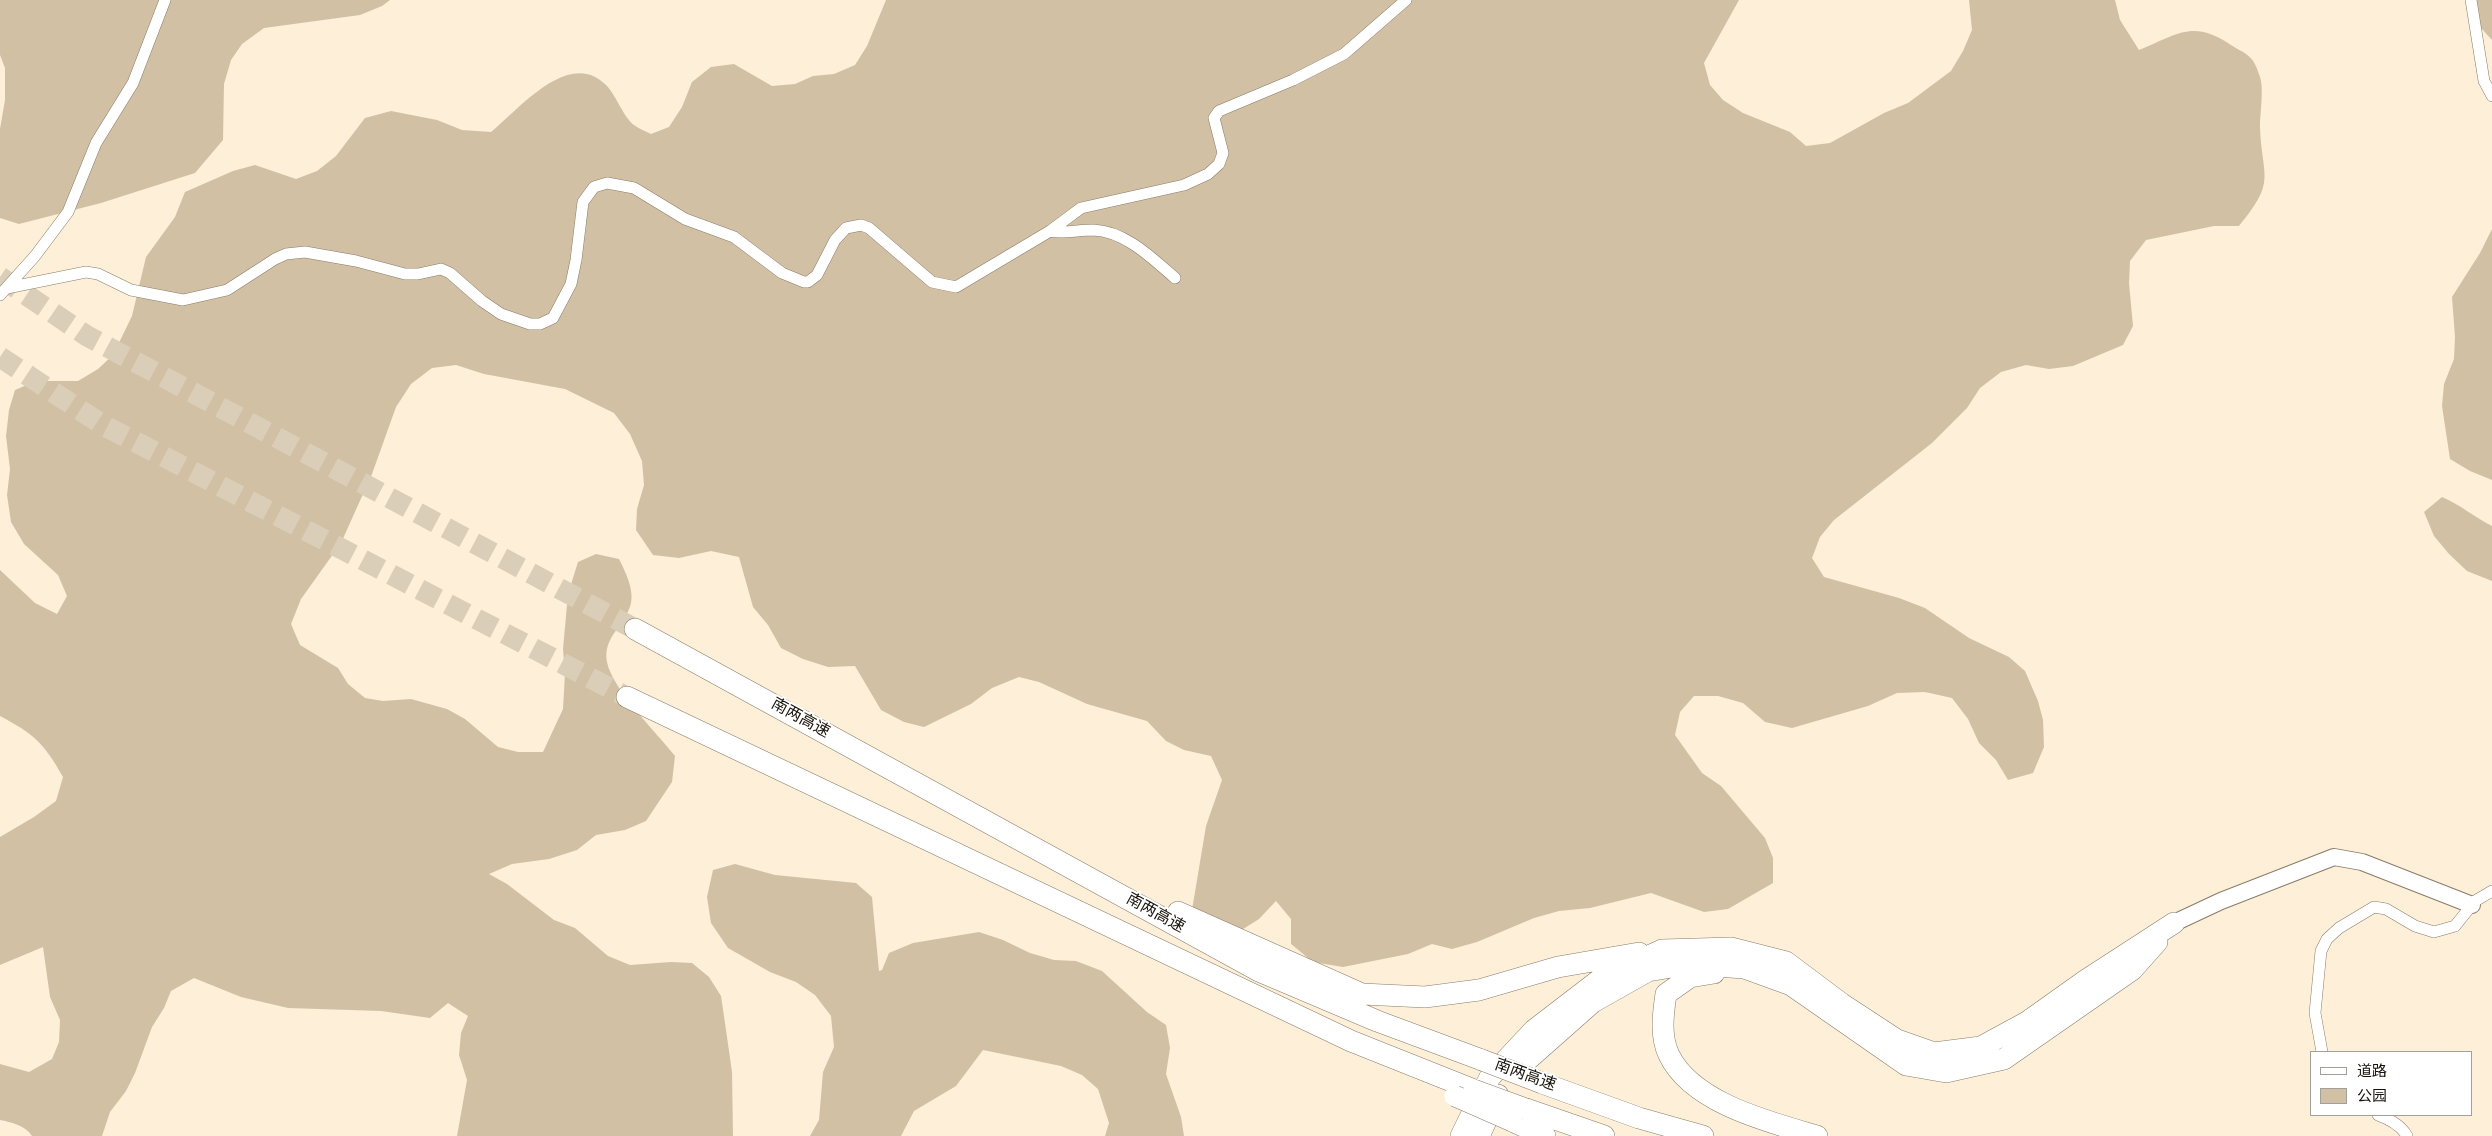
<!DOCTYPE html>
<meta charset="utf-8">
<style>
body{margin:0}
#map{position:relative;width:2492px;height:1136px;overflow:hidden;background:#fdefd8;font-family:"Source Sans 3","Noto Sans SC",sans-serif}
canvas{display:block}
.legend{position:absolute;left:2310px;top:1051px;width:162px;height:65px;box-sizing:border-box;background:#fff;border:1px solid #a2a09d;margin:0;padding:6px 9px;list-style:none;font-size:15px;color:#17120a}
.legend li{display:flex;align-items:center;gap:10px;height:25px}
.legend b{width:25px;border:1px solid #a2a09d}
</style>
<div id="map">
<canvas width="2492" height="1136"></canvas>
<ul class="legend">
<li><b style="height:6px;background:#fff"></b>道路</li>
<li><b style="height:14px;background:#d1c0a4"></b>公园</li>
</ul>
</div>
<script>
const c = document.querySelector('canvas').getContext('2d');
c.lineJoin = 'round';
function fillPath(path, color) {
  c.fillStyle = color;
  c.fill(path, 'evenodd');
}
function strokePath(path, color, width, dash) {
  c.strokeStyle = color;
  c.lineWidth = width;
  c.lineCap = dash ? 'butt' : 'round';
  c.setLineDash(dash || []);
  c.stroke(path);
}
function write(font, color, halo, rows, align = 'center') {
  c.font = font + ' "Source Sans 3","Noto Sans SC",sans-serif';
  c.lineWidth = 4;
  c.setLineDash([]);
  c.textBaseline = 'middle';
  c.strokeStyle = halo;
  c.fillStyle = color;
  for (const [text, x, y, turn = 0] of rows) {
    c.save();
    c.translate(x, y);
    c.rotate((+turn || 0) * Math.PI / 180);
    c.textAlign = isNaN(turn) ? turn : align;
    if (halo) c.strokeText(text, 0, 0);
    c.fillText(text, 0, 0);
    c.restore();
  }
}
const green = new Path2D(`
 M 0,0 L 390,0 L 382,6 L 360,15 L 264,28 L 242,44 L 231,60 L 224,84 L 223,140 L 195,173 L 101,203 L 19,224 L 0,218 L 0,129 L 5,100 L 5,68 L 0,55 Z
 M 886,0 L 1739,0 L 1704,63 L 1710,85 L 1723,100 L 1743,113 L 1790,132 L 1806,146 L 1830,143 L 1884,113 L 1908,103 L 1951,71 L 1963,51 L 1972,30 L 1969,0 L 2115,0 L 2120,20 L 2139,50 C 2178,34 2193,19 2231,45 C 2249,56 2253,55 2260,77 C 2264,89 2260,114 2260,127 C 2262,179 2277,180 2239,226 L 2214,226 L 2146,240 L 2130,261 L 2129,283 L 2133,326 L 2123,345 L 2073,366 L 2049,369 L 2026,365 L 2001,372 L 1980,388 L 1967,408 L 1932,443 L 1834,520 L 1820,537 L 1812,558 L 1824,577 L 1899,598 L 1925,608 L 1969,638 L 2009,657 L 2025,671 L 2038,701 L 2043,720 L 2044,747 L 2033,773 L 2008,780 L 1996,760 L 1979,743 L 1968,719 L 1952,698 L 1925,692 L 1897,693 L 1868,706 L 1792,728 L 1765,722 L 1743,703 L 1718,696 L 1694,696 L 1680,712 L 1675,735 L 1702,773 L 1721,786 L 1765,838 L 1773,858 L 1773,883 L 1728,909 L 1704,912 L 1651,893 L 1590,908 L 1559,911 L 1534,918 L 1477,942 L 1452,949 L 1432,944 L 1408,954 L 1343,967 L 1313,962 L 1291,944 L 1291,919 L 1276,901 L 1259,919 L 1240,931 L 1191,916 L 1206,826 L 1222,780 L 1211,756 L 1184,750 L 1166,741 L 1147,721 L 1087,704 L 1039,682 L 1019,677 L 992,688 L 971,704 L 924,727 L 904,722 L 881,710 L 855,666 L 828,667 L 803,659 L 781,648 L 768,625 L 753,607 L 739,557 L 711,551 L 679,558 L 653,555 L 636,530 L 637,509 L 644,485 L 642,461 L 630,434 L 614,413 L 565,389 L 484,374 L 456,365 L 432,368 L 411,384 L 396,407 L 372,474 L 341,543 L 301,599 L 291,624 L 300,645 L 338,668 L 348,684 L 365,698 L 383,701 L 411,699 L 447,709 L 465,719 L 498,747 L 518,752 L 543,752 L 563,709 L 565,673 L 563,649 L 568,594 L 578,562 L 596,554 L 619,559 C 625,571 634,589 631,603 C 626,625 602,637 607,662 C 612,689 657,733 675,756 L 672,782 L 646,821 L 625,830 L 596,835 L 577,850 L 549,859 L 512,864 L 489,874 L 507,884 L 554,920 L 575,928 L 608,956 L 630,965 L 671,962 L 692,963 L 709,977 L 721,996 L 725,1023 L 732,1072 L 733,1136 L 457,1136 L 467,1080 L 459,1055 L 461,1033 L 468,1016 L 448,1003 L 430,1018 L 381,1011 L 288,1008 L 241,997 L 194,978 L 171,991 L 164,1008 L 152,1027 L 135,1073 L 126,1091 L 110,1112 L 102,1136 L 32,1136 C 26,1126 11,1122 0,1120 L 0,1064 L 29,1072 L 52,1059 L 59,1042 L 60,1020 L 50,997 L 43,947 L 0,965 L 0,837 L 34,817 L 56,801 L 63,777 C 44,743 34,734 0,716 L 0,570 L 35,603 L 57,614 L 67,596 L 58,575 L 24,544 L 11,522 L 7,495 L 10,469 L 6,436 L 9,410 L 15,390 L 36,381 L 78,381 L 98,369 L 113,355 L 132,316 L 146,257 L 175,217 L 185,192 L 233,171 L 255,165 L 296,179 L 317,171 L 336,156 L 365,118 L 391,111 L 437,120 L 462,130 L 491,132 C 517,111 569,47 606,85 C 616,95 624,118 634,125 C 639,129 646,131 651,134 L 669,127 L 682,107 L 692,82 L 711,67 L 734,64 L 772,86 L 795,84 L 813,76 L 834,74 L 855,65 L 867,46 Z
 M 2466,0 L 2492,0 L 2492,40 L 2472,18 Z
 M 2492,229 L 2492,480 L 2470,471 L 2450,459 L 2442,406 L 2444,384 L 2454,359 L 2455,337 L 2452,297 L 2480,253 Z
 M 2442,497 C 2461,505 2474,517 2492,526 L 2492,581 L 2467,571 L 2449,554 L 2434,536 L 2424,512 Z
 M 735,864 L 775,875 L 856,883 L 872,897 L 879,971 L 882,970 L 889,953 L 913,943 L 979,932 L 1003,940 L 1030,953 L 1054,960 L 1076,961 L 1102,971 L 1147,1012 L 1166,1025 L 1170,1048 L 1166,1074 L 1181,1117 L 1184,1136 L 1105,1136 L 1109,1123 L 1098,1089 L 1082,1075 L 1061,1066 L 983,1050 L 956,1086 L 914,1111 L 901,1136 L 810,1136 L 819,1120 L 823,1072 L 834,1047 L 831,1016 L 815,995 L 796,982 L 770,972 L 728,948 L 711,923 L 707,897 L 713,870 Z`);
const highwayTunnel = new Path2D(`
 M 0,277 L 87,336 L 635,629
 M 0,357 L 103,425 L 627,697`);
const street = new Path2D(`
 M 2471,0 L 2484,81 L 2492,96
 M 1050,231 C 1065,234 1078,230 1093,230 C 1125,231 1152,258 1175,278
 M 7,288 L 86,272 L 98,274 L 131,290 L 183,300 L 227,290 L 275,259 L 286,254 L 305,252 L 356,261 L 405,274 L 418,274 L 441,269 L 450,273 L 482,301 L 501,314 L 530,324 L 540,324 L 553,318 L 571,284 L 576,260 L 583,202 L 594,187 L 607,183 L 634,188 L 685,219 L 734,237 L 782,273 L 804,282 L 808,282 L 817,275 L 835,240 L 846,228 L 861,225 L 869,228 L 932,282 L 956,287 L 1050,231 L 1081,208 L 1184,185 L 1208,174 L 1219,164 L 1223,153 L 1214,118 L 1219,111 L 1293,80 L 1344,54 L 1406,0
 M 0,295 L 35,256 L 68,212 L 96,143 L 133,83 L 165,0
 M 2322,1052 L 2315,1013 L 2321,951 L 2327,939 L 2339,928 L 2374,907 L 2386,909 L 2415,926 L 2434,932 L 2455,926 L 2475,901 L 2492,891
 M 2378,1115 C 2389,1119 2401,1125 2407,1136`);
const secondary = new Path2D(`
 M 2174,923 L 2221,901 L 2334,857 L 2362,862 L 2472,905`);
const highway = new Path2D(`
 M 635,629 L 1259,971 L 1377,1021 L 1482,1060
 M 627,697 L 1351,1041 L 1474,1090
 M 1178,912 L 1362,994 L 1425,997 L 1479,990 L 1558,967 L 1639,953
 M 1714,973 L 1690,977 L 1666,994 C 1663,1014 1660,1036 1669,1055 C 1692,1103 1769,1122 1817,1136
 M 1515,1071 L 1593,1002 L 1648,971 L 1689,964 L 1744,968 L 1791,985 L 1906,1065 L 1946,1072 L 2004,1059 L 2132,970 L 2157,942
 M 1542,1083 L 1639,1118 L 1703,1136
 M 1526,1109 L 1604,1136
 M 1512,1121 L 1545,1136
 M 1461,1136 L 1490,1077 L 1534,1030 L 1603,977 L 1662,950 L 1731,948 L 1786,962 L 1842,1004 L 1897,1040 L 1934,1053 L 1981,1047 L 2027,1022 L 2086,980 L 2174,923
 M 1479,1136 L 1498,1095`);
const highwayBridge = new Path2D(`
 M 1482,1060 L 1542,1083
 M 1474,1090 L 1526,1109
 M 1455,1096 L 1512,1121`);
const streetNames = [
 ["南两高速",800,719,29],
 ["南两高速",1155,914,29],
 ["南两高速",1525,1076,20]
];
fillPath(green, '#d1c0a4');
strokePath(highwayTunnel, '#daceb9', 21, [21, 11]);
strokePath(street, '#897c68', 12);
strokePath(secondary, '#897c68', 18);
strokePath(highway, '#897c68', 22);
strokePath(street, '#fff', 11);
strokePath(secondary, '#fff', 16);
strokePath(highway, '#fff', 21);
strokePath(highwayBridge, '#897c68', 22, []);
strokePath(highwayBridge, '#fff', 21);
write('16px', '#17120a', '#fff', streetNames);
</script>
